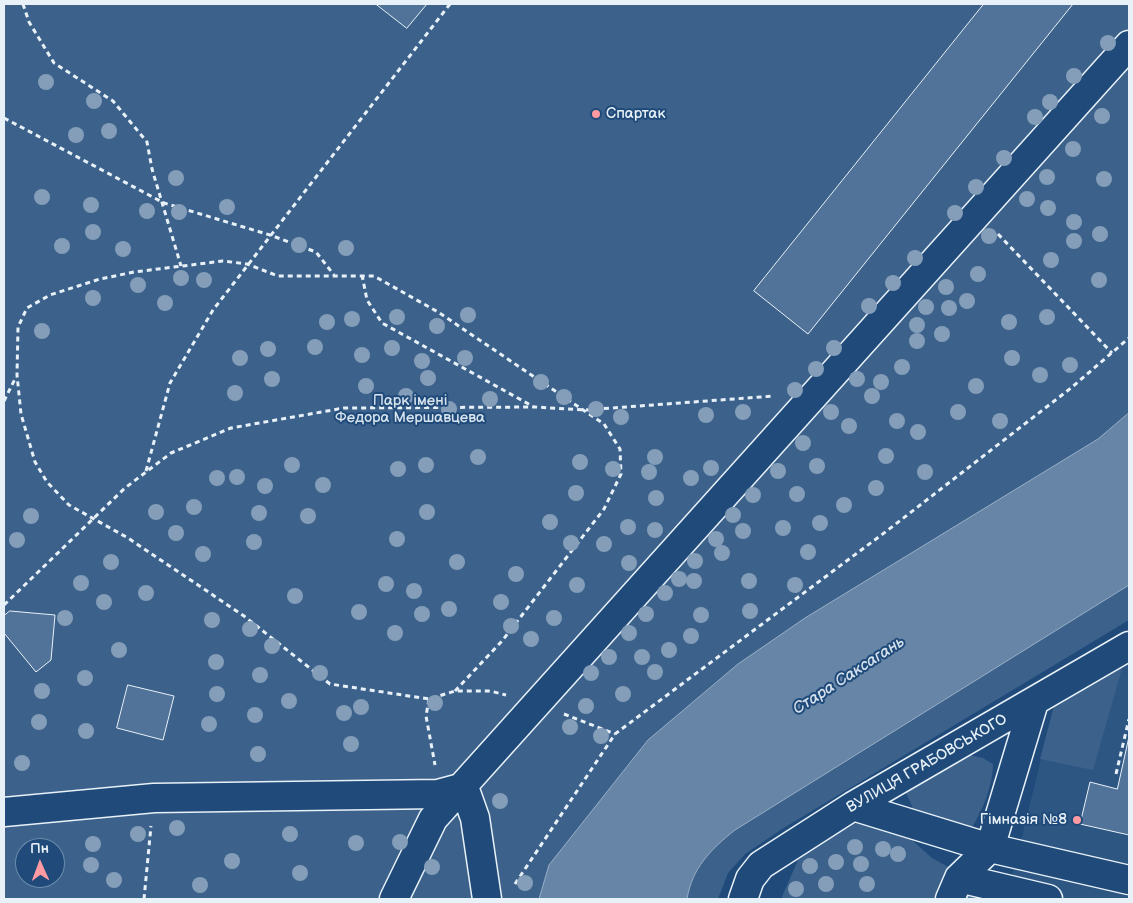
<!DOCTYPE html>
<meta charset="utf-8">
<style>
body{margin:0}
#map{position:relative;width:1133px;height:903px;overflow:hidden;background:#1f4a7a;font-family:"Balsamiq Sans",sans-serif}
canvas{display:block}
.frame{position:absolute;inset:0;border:5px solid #e8f1f8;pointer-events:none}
.north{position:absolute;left:15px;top:838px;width:50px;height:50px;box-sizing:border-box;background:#1f4a7a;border:1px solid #6f8dac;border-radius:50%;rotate:358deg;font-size:14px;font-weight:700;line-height:20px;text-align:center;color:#e8f1f8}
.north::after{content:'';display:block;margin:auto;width:18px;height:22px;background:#ff9aa2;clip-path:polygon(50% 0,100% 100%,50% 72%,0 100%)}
</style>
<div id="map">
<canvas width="1133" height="903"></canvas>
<div class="frame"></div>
<div class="north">Пн</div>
</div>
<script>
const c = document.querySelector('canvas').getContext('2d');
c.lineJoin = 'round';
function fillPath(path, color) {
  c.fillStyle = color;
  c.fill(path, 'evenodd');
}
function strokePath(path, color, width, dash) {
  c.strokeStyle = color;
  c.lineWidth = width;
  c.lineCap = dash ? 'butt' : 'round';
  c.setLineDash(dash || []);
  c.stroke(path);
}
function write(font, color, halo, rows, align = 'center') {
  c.font = font + ' "Balsamiq Sans",sans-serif';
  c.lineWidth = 4;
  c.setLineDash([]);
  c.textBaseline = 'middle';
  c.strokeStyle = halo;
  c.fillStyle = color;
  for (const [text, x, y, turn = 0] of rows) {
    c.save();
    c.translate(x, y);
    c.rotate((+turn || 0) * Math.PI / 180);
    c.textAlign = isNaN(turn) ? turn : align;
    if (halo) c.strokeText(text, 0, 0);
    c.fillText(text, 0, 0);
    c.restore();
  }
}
const built = new Path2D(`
 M 1129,663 L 1129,899 L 940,899 L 1011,881 L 1055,702 Z`);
const green = new Path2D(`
 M 4,4 L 1129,4 L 1129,413 L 1098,439 L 738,664 L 648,740 L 549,865 L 539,899 L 4,899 ZM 25,848 L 55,848 L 55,878 L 25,878 Z
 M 1129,585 L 1129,620 L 782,829 L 745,854 L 728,873 L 718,899 L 687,899 C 692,868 711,849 735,830 Z
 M 1123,665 L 1093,770 L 1040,759 L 1055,702 Z
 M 969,755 L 983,758 L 993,764 C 993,785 982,813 970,830 L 914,811 L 904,788 L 949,759 Z
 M 860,820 L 904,833 L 932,858 L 950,868 L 940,899 L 781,899 L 798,860 Z`);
const water = new Path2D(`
 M 1129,413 L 1129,585 L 735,830 C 711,849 692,868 687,899 L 539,899 L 549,865 L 648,740 L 738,664 L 805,618 L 1098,439 Z`);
const building = new Path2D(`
 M 376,4 L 427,4 L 407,28 Z
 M 984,4 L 1073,4 L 808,334 L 754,291 Z
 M 10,611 L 55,615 L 51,660 L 36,672 L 4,633 L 4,616 Z
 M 128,685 L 174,696 L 163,740 L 117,728 Z
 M 1129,737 L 1129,835 L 1080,824 L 1090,782 L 1117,789 Z
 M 968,894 L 990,899 L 967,899 Z`);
const path = new Path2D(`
 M 23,4 L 29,22 L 54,63 L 113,101 L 147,142 L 152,169 L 181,266
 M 4,118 L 164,203 L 270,235 L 316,252 L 334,275
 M 998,234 L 1112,353
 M 362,275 L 367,300 L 382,323 L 534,407
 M 4,401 L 16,377
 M 146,471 L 170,383 L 213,310 L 450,4
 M 4,605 L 125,488 L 171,453 L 231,428 L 344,408 L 535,407 L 585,410 L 774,396
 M 455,691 L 502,641 L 604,509 L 621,474 L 620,449 L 604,424 L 438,312 L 374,276 L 278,276 L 247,264 L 223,261 L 134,272 L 100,279 L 50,295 L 27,308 L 18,327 L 17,375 L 21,414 L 35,462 L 47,482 L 69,505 L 128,538 L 244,616 L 330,684 L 429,699 L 455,691 L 490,691 L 506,695
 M 429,699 L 426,716 L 435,765
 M 564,714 L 615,734
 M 1116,774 L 1129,719
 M 515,884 L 615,734 L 888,530 L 1071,388 L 1129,338
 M 144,899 L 151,826`);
const minor = new Path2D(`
 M 853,806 L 990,848 L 1129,880
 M 4,812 L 154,798 L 438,794 L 464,787 L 475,818 L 487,899
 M 959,878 L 1048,899
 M 394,899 L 433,819 L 1129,45
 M 743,899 L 750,879 L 761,865 L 853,806 L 1129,646
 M 950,899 L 959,878 L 990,848 L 1034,702`);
const trees = [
 [1108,43],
 [1074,76],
 [46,82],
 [94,101],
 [1050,102],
 [1102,116],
 [1035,117],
 [109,131],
 [76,135],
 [1073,149],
 [1004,158],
 [1047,177],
 [176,178],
 [1104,179],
 [976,187],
 [42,197],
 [1027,199],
 [91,205],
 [227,207],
 [1048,208],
 [147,211],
 [179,212],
 [955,213],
 [1074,222],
 [93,232],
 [1100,234],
 [989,236],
 [1074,241],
 [299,245],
 [62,246],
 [346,248],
 [123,249],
 [915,258],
 [1051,260],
 [978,274],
 [181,278],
 [204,280],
 [1099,280],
 [893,283],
 [138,285],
 [946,287],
 [93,298],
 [967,301],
 [165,303],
 [869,306],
 [926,307],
 [949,308],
 [468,315],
 [397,317],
 [1047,317],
 [352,319],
 [327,322],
 [1009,322],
 [917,325],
 [437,326],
 [42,331],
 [942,334],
 [917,341],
 [315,347],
 [392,348],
 [834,348],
 [268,349],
 [362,355],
 [240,358],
 [465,358],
 [1012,358],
 [422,361],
 [1070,365],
 [902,367],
 [816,369],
 [1040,375],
 [428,378],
 [272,379],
 [857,379],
 [541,382],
 [881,382],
 [366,386],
 [976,386],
 [795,390],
 [235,393],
 [406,396],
 [872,396],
 [564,397],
 [490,399],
 [449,409],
 [596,409],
 [743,412],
 [831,412],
 [958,412],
 [706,415],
 [621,417],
 [897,421],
 [1000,421],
 [849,426],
 [918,432],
 [803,443],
 [886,456],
 [478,457],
 [655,457],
 [580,462],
 [292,465],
 [426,465],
 [817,466],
 [711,468],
 [398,469],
 [613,469],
 [778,471],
 [649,472],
 [925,472],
 [237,477],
 [217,478],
 [691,478],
 [323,485],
 [265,486],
 [876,488],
 [576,493],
 [797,494],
 [753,495],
 [656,498],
 [844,505],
 [194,507],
 [156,512],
 [427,512],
 [259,513],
 [733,515],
 [31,516],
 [308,516],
 [550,522],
 [820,523],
 [628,527],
 [783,528],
 [655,530],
 [743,531],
 [176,533],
 [397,539],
 [716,539],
 [17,540],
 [254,542],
 [571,543],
 [604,544],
 [808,552],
 [722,553],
 [203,554],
 [695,561],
 [111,562],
 [457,562],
 [629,563],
 [516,574],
 [679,579],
 [694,581],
 [749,581],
 [81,583],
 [386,584],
 [577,585],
 [795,585],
 [414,591],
 [146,593],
 [665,593],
 [295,596],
 [104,602],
 [501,602],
 [449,609],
 [750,611],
 [359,612],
 [422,614],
 [646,614],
 [701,615],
 [65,618],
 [554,618],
 [212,620],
 [511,626],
 [250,629],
 [395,633],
 [629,633],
 [691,636],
 [531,639],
 [272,646],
 [119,650],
 [669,650],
 [609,657],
 [642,657],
 [216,662],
 [655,672],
 [320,673],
 [591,673],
 [260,675],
 [85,678],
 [42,691],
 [217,694],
 [623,694],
 [289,701],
 [435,703],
 [586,706],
 [361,707],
 [344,713],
 [255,715],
 [39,722],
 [209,724],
 [570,727],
 [86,731],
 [601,736],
 [351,744],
 [258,754],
 [22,763],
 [500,801],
 [177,828],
 [138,834],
 [290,834],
 [400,842],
 [356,843],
 [93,844],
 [855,847],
 [883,849],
 [898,854],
 [232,861],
 [836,862],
 [861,864],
 [91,865],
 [810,866],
 [432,867],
 [300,873],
 [114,880],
 [525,883],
 [826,884],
 [867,884],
 [200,885],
 [796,889]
];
const markers = [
 [596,114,5,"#ff9aa2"],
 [1077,820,5,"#ff9aa2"]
];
const poiNames = [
 ["Спартак",606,114],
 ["Гімназія №8",1067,820,"right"]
];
const parkNames = [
 ["Парк імені",410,401],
 ["Федора Мершавцева",410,418]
];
const streetNames = [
 ["ВУЛИЦЯ ГРАБОВСЬКОГО",927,764,-30]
];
const waterNames = [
 ["Стара Саксагань",849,676,-33]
];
fillPath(built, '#2e5683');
fillPath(green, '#3c628c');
fillPath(water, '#6685a7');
strokePath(water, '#9ab0c7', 1);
fillPath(building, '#517399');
strokePath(building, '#e8f1f8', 1);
strokePath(minor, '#e8f1f8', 31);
strokePath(path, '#e8f1f8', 3, [5, 4]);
strokePath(minor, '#1f4a7a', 28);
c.fillStyle = '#849eb9';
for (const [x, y] of trees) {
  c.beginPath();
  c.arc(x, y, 8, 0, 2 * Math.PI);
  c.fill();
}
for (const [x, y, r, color] of markers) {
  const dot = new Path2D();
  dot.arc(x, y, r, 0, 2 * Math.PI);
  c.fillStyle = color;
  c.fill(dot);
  strokePath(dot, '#1f4a7a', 2);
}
write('15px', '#e8f1f8', '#1f4a7a', poiNames, 'left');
write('15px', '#d7e3ed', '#1f4a7a', parkNames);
write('15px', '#e8f1f8', '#1f4a7a', streetNames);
write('italic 16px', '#d4e1ec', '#1f4a7a', waterNames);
</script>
